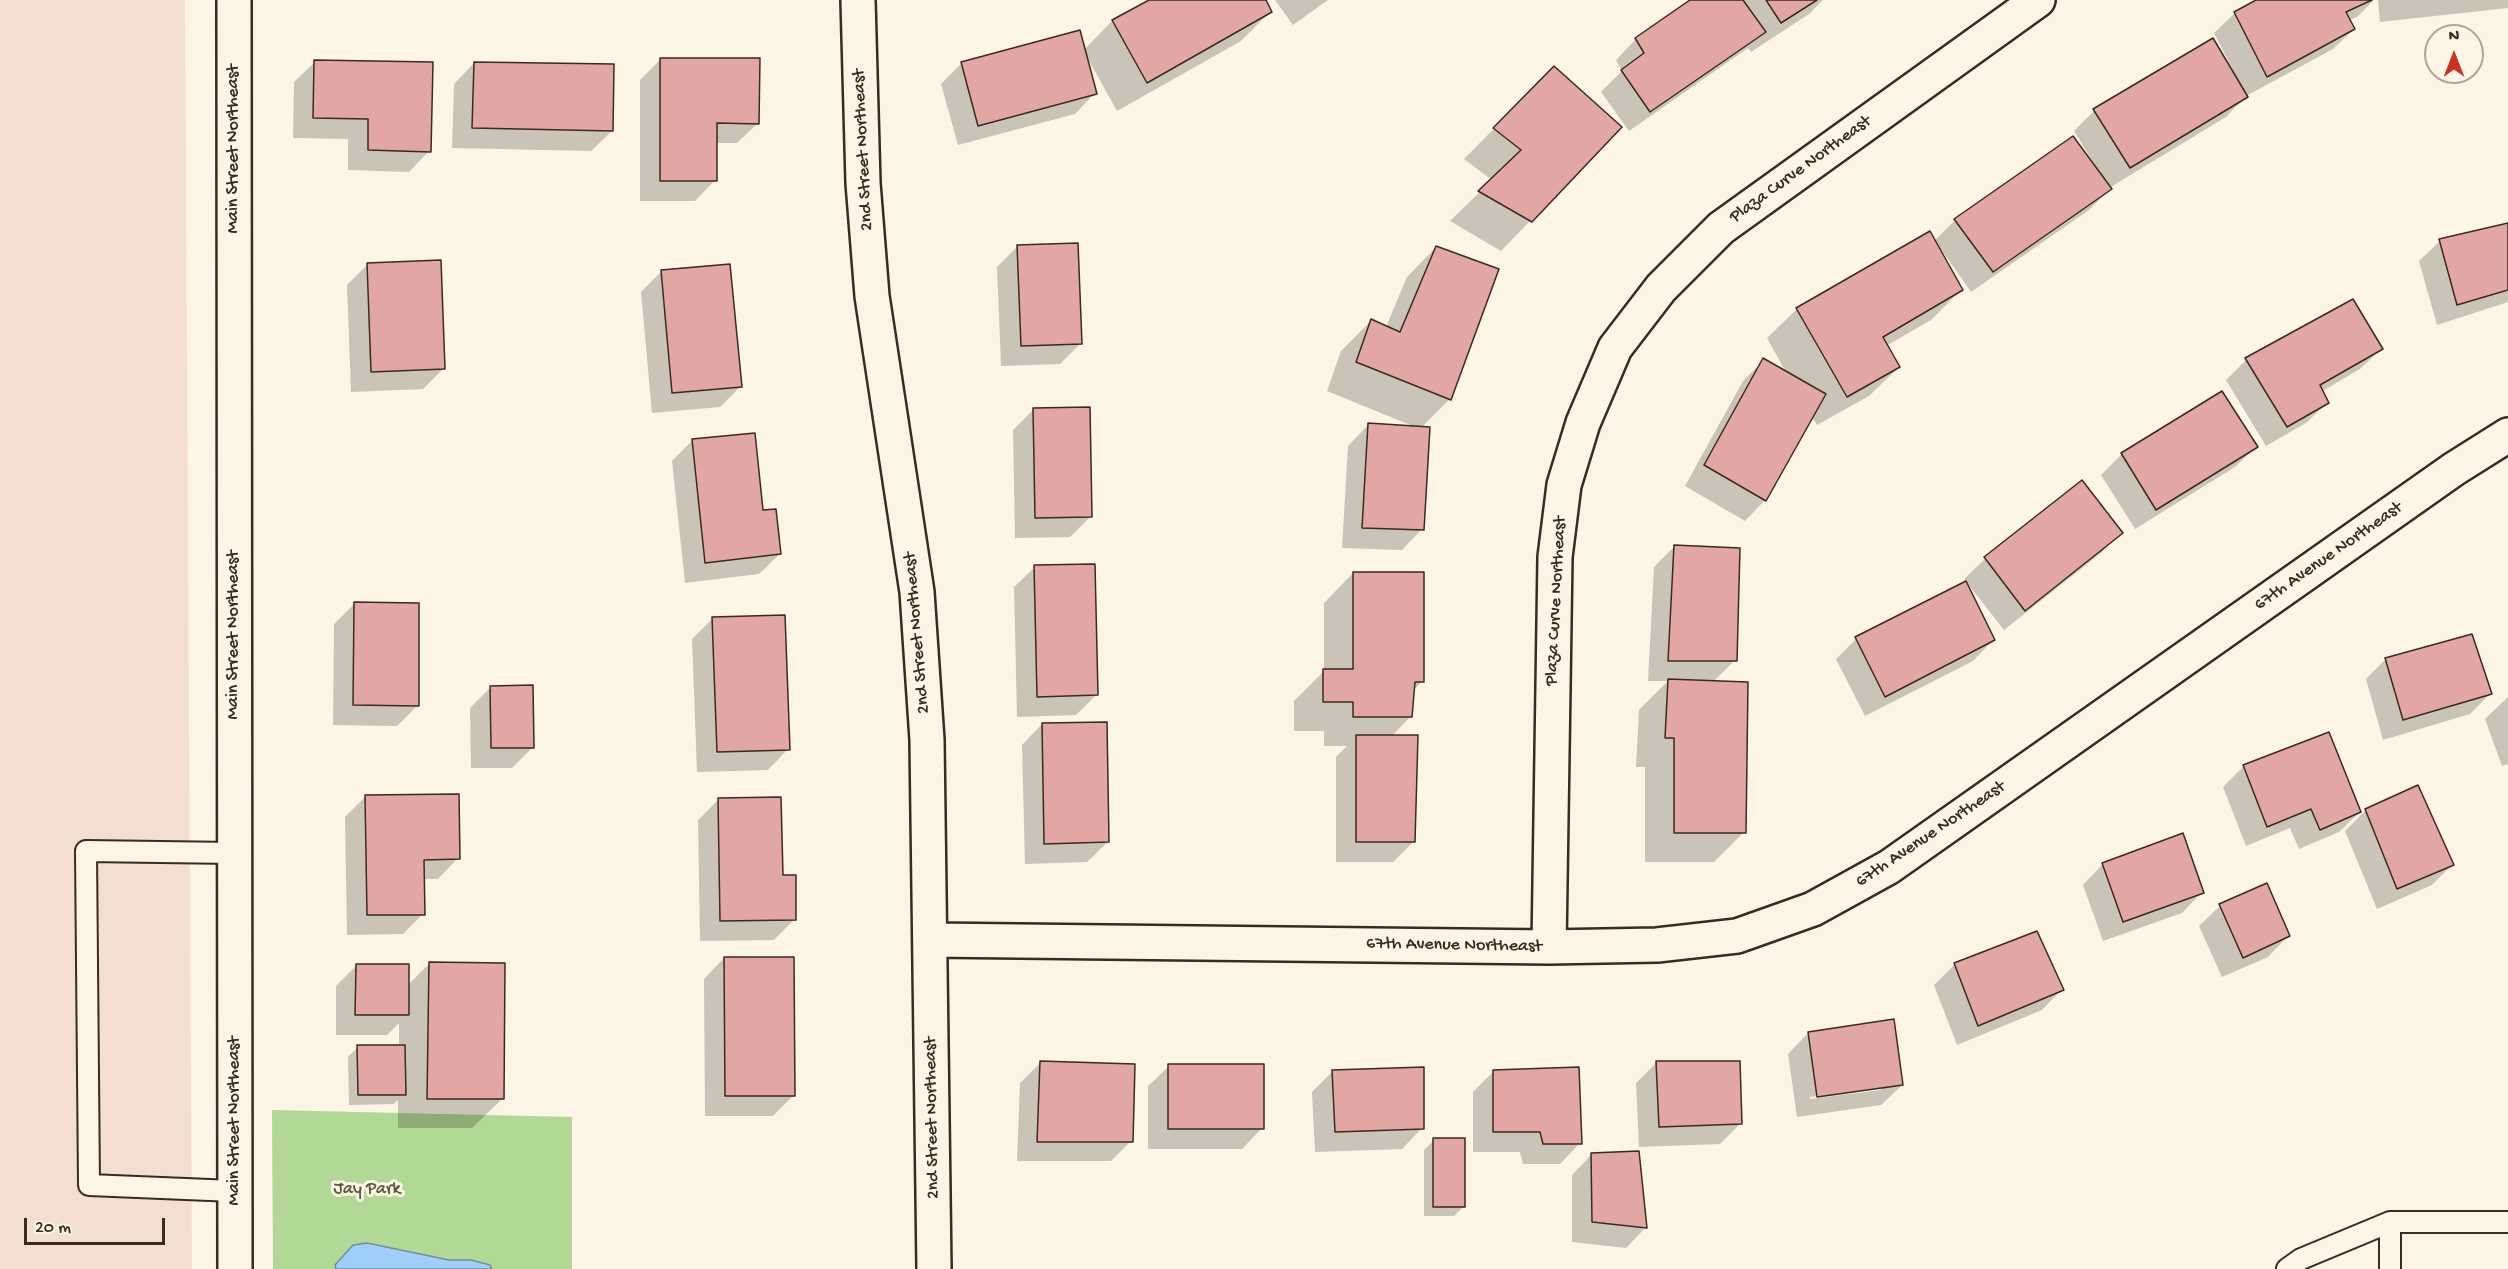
<!DOCTYPE html>
<style>
body{margin:0}
#map{position:relative;width:2508px;height:1269px;overflow:hidden;background:#fcf5e5;font-family:"Gochi Hand",sans-serif}
canvas{display:block}
.north{position:absolute;left:2424px;top:24px;width:60px;height:60px;box-sizing:border-box;background:#fcf5e5;border:2px solid #afa495;border-radius:50%;rotate:0deg;font-size:16px;font-weight:700;line-height:24px;text-align:center;color:#3b2a1e}
.north::after{content:'';display:block;margin:auto;width:21px;height:27px;background:#c8321e;clip-path:polygon(50% 0,100% 100%,50% 72%,0 100%)}
.scale{position:absolute;left:24px;top:1218px;width:141px;height:27px;box-sizing:border-box;border:3px solid #3b2a1e;border-top:0;padding-left:8px;font-size:18px;line-height:21px;white-space:nowrap;color:#3b2a1e;-webkit-text-stroke:4px #fcf5e5;paint-order:stroke}
</style>
<div id="map">
<canvas width="2508" height="1269"></canvas>
<div class="north">N</div>
<div class="scale">20 m</div>
</div>
<script>
const c = document.querySelector('canvas').getContext('2d');
c.lineJoin = 'round';
function fillPath(path, color) {
  c.fillStyle = color;
  c.fill(path, 'evenodd');
}
function strokePath(path, color, width, dash) {
  c.strokeStyle = color;
  c.lineWidth = width;
  c.lineCap = dash ? 'butt' : 'round';
  c.setLineDash(dash || []);
  c.stroke(path);
}
function write(font, color, halo, rows, align = 'center') {
  c.font = font + ' "Gochi Hand",sans-serif';
  c.lineWidth = 6;
  c.setLineDash([]);
  c.textBaseline = 'middle';
  c.strokeStyle = halo;
  c.fillStyle = color;
  for (const [text, x, y, turn = 0] of rows) {
    c.save();
    c.translate(x, y);
    c.rotate((+turn || 0) * Math.PI / 180);
    c.textAlign = isNaN(turn) ? turn : align;
    if (halo) c.strokeText(text, 0, 0);
    c.fillText(text, 0, 0);
    c.restore();
  }
}
const built = new Path2D(`
 M 0,0 L 185,0 L 192,1269 L 0,1269 Z`);
const green = new Path2D(`
 M 272,1110 L 572,1117 L 572,1269 L 273,1269 Z`);
const water = new Path2D(`
 M 367,1243 L 449,1260 L 471,1260 L 490,1265 L 492,1269 L 336,1269 L 335,1265 L 353,1245 Z`);
const shadow = new Path2D(`
 M 1152,0 L 1264,0 L 1271,11 L 1241,41 L 1117,111 L 1088,59 L 1095,93 L 1075,114 L 958,145 L 941,84 L 961,64 L 1079,32 L 1084,50 L 1112,21 Z
 M 1275,0 L 1328,0 L 1293,25 Z
 M 1692,0 L 1823,0 L 1809,14 L 1751,52 L 1748,48 L 1629,131 L 1601,92 L 1622,71 L 1616,60 L 1636,39 Z
 M 2259,0 L 2374,0 L 2357,17 L 2349,20 L 2354,29 L 2333,49 L 2246,96 L 2226,117 L 2109,188 L 2110,189 L 2089,210 L 1971,292 L 1941,249 L 1939,250 L 1961,290 L 1931,320 L 1886,346 L 1899,367 L 1869,396 L 1817,425 L 1812,417 L 1765,500 L 1745,521 L 1685,486 L 1743,381 L 1764,360 L 1787,374 L 1767,338 L 1797,309 L 1934,241 L 1955,220 L 2073,138 L 2091,164 L 2093,162 L 2074,131 L 2094,111 L 2232,68 L 2214,33 L 2235,13 Z
 M 2378,0 L 2508,0 L 2508,8 L 2380,22 Z
 M 661,59 L 758,123 L 737,143 L 715,143 L 715,180 L 695,201 L 640,201 L 640,80 Z
 M 315,62 L 429,151 L 409,172 L 348,170 L 348,139 L 293,138 L 294,82 Z
 M 474,63 L 612,131 L 591,151 L 452,148 L 454,84 Z
 M 1554,68 L 1620,127 L 1501,251 L 1450,221 L 1492,180 L 1464,159 Z
 M 2508,225 L 2508,302 L 2437,325 L 2419,261 L 2440,241 Z
 M 1018,246 L 1080,344 L 1060,364 L 1001,366 L 997,267 Z
 M 1436,247 L 1450,399 L 1421,428 L 1422,529 L 1402,550 L 1342,548 L 1348,446 L 1368,425 L 1415,427 L 1327,391 L 1341,351 L 1371,321 L 1386,327 L 1407,277 Z
 M 368,264 L 443,369 L 423,389 L 351,392 L 347,285 Z
 M 662,271 L 741,386 L 720,407 L 652,413 L 641,292 Z
 M 2381,349 L 2360,369 L 2321,392 L 2327,403 L 2306,423 L 2266,446 L 2226,380 L 2246,360 Z
 M 2221,393 L 2256,447 L 2235,467 L 2135,529 L 2101,475 L 2122,454 Z
 M 1034,409 L 1090,517 L 1070,537 L 1015,538 L 1013,430 Z
 M 692,441 L 762,512 L 780,554 L 759,574 L 685,583 L 672,461 Z
 M 2082,482 L 2121,533 L 2101,553 L 2004,630 L 1964,579 L 1985,559 Z
 M 1675,546 L 1735,660 L 1713,682 L 1744,832 L 1714,862 L 1645,862 L 1645,767 L 1636,767 L 1639,710 L 1668,681 L 1648,681 L 1654,567 Z
 M 1035,567 L 1096,695 L 1076,715 L 1017,717 L 1014,587 Z
 M 1353,573 L 1422,681 L 1413,691 L 1411,716 L 1391,737 L 1414,841 L 1393,862 L 1336,862 L 1336,757 L 1347,746 L 1324,746 L 1324,731 L 1294,731 L 1294,701 L 1324,671 L 1324,603 Z
 M 354,604 L 417,706 L 397,726 L 333,725 L 334,624 Z
 M 713,618 L 788,749 L 768,770 L 697,772 L 692,639 Z
 M 1856,639 L 1993,640 L 1973,661 L 1865,716 L 1836,659 Z
 M 2386,659 L 2491,693 L 2470,714 L 2383,740 L 2366,679 Z
 M 491,687 L 533,747 L 512,768 L 471,768 L 470,708 Z
 M 2508,697 L 2508,764 L 2502,766 L 2485,719 Z
 M 1042,724 L 1108,842 L 1087,862 L 1025,864 L 1022,745 Z
 M 2244,766 L 2360,812 L 2339,832 L 2299,849 L 2290,828 L 2246,846 L 2223,787 Z
 M 365,797 L 458,858 L 438,879 L 423,879 L 423,914 L 403,934 L 347,935 L 345,817 Z
 M 719,799 L 781,877 L 795,919 L 774,940 L 700,941 L 698,820 Z
 M 2366,810 L 2452,865 L 2432,885 L 2377,909 L 2345,831 Z
 M 2103,864 L 2202,892 L 2182,913 L 2103,941 L 2083,885 Z
 M 2220,906 L 2288,936 L 2268,957 L 2222,977 L 2199,926 Z
 M 724,958 L 793,1096 L 773,1116 L 705,1116 L 704,979 Z
 M 429,964 L 502,1099 L 472,1128 L 398,1128 L 398,1100 L 394,1104 L 349,1105 L 348,1057 L 358,1047 L 399,1046 L 399,1023 L 387,1035 L 336,1035 L 336,986 L 357,965 L 408,985 Z
 M 1955,964 L 2062,989 L 2042,1010 L 1957,1045 L 1934,985 Z
 M 1808,1033 L 1902,1085 L 1881,1105 L 1797,1117 L 1788,1054 ZM 1881,1087 L 1881,1090 L 1810,1099 L 1810,1097 Z
 M 1041,1062 L 1131,1141 L 1111,1161 L 1017,1161 L 1020,1083 Z
 M 1657,1062 L 1741,1123 L 1720,1144 L 1639,1147 L 1636,1083 Z
 M 1169,1066 L 1262,1128 L 1242,1149 L 1148,1149 L 1148,1086 Z
 M 1332,1072 L 1422,1128 L 1402,1149 L 1315,1152 L 1312,1092 Z
 M 1493,1072 L 1580,1143 L 1560,1164 L 1523,1164 L 1520,1152 L 1473,1152 L 1473,1092 Z
 M 1434,1140 L 1464,1206 L 1454,1216 L 1424,1216 L 1424,1150 Z
 M 1592,1154 L 1646,1227 L 1626,1248 L 1572,1242 L 1572,1175 Z`);
const building = new Path2D(`
 M 1149,0 L 1266,0 L 1272,12 L 1147,83 L 1112,20 Z
 M 1690,0 L 1743,0 L 1766,32 L 1650,112 L 1621,70 L 1644,53 L 1635,38 Z
 M 1766,0 L 1817,0 L 1781,23 Z
 M 2256,0 L 2372,0 L 2346,12 L 2355,29 L 2267,77 L 2234,12 Z
 M 1080,30 L 1097,94 L 978,126 L 961,62 Z
 M 2213,38 L 2248,97 L 2130,168 L 2093,109 Z
 M 660,58 L 760,58 L 759,124 L 717,123 L 717,181 L 660,181 Z
 M 314,60 L 433,62 L 431,152 L 368,150 L 368,119 L 313,118 Z
 M 474,62 L 614,64 L 613,131 L 472,128 Z
 M 1554,66 L 1622,127 L 1532,222 L 1478,191 L 1521,150 L 1493,128 Z
 M 2073,136 L 2112,189 L 1993,272 L 1954,219 Z
 M 2508,223 L 2508,290 L 2457,305 L 2439,239 Z
 M 1930,231 L 1963,290 L 1883,337 L 1900,367 L 1847,397 L 1796,308 Z
 M 1078,243 L 1082,344 L 1021,346 L 1017,245 Z
 M 1436,246 L 1499,269 L 1451,400 L 1356,362 L 1371,319 L 1400,332 Z
 M 441,260 L 445,369 L 371,372 L 367,263 Z
 M 730,264 L 742,387 L 672,393 L 661,270 Z
 M 2353,299 L 2383,349 L 2320,385 L 2329,403 L 2287,427 L 2245,358 Z
 M 1763,358 L 1826,394 L 1766,501 L 1704,465 Z
 M 2222,391 L 2258,447 L 2156,510 L 2121,453 Z
 M 1090,407 L 1092,517 L 1035,518 L 1033,408 Z
 M 1368,423 L 1430,427 L 1424,530 L 1362,528 Z
 M 755,433 L 763,510 L 776,509 L 781,554 L 705,563 L 692,439 Z
 M 2082,480 L 2123,533 L 2025,611 L 1984,557 Z
 M 1674,545 L 1740,548 L 1737,661 L 1668,661 Z
 M 1095,564 L 1098,695 L 1037,697 L 1034,565 Z
 M 1353,572 L 1424,572 L 1424,682 L 1415,682 L 1412,717 L 1353,717 L 1353,702 L 1323,702 L 1323,669 L 1353,669 Z
 M 1966,581 L 1995,640 L 1885,697 L 1855,637 Z
 M 354,602 L 419,603 L 419,706 L 353,705 Z
 M 785,615 L 790,750 L 717,752 L 712,617 Z
 M 2472,634 L 2492,694 L 2403,720 L 2385,658 Z
 M 1668,679 L 1748,682 L 1746,833 L 1674,833 L 1674,738 L 1665,738 Z
 M 533,685 L 534,748 L 491,748 L 490,686 Z
 M 1107,722 L 1109,842 L 1044,844 L 1042,723 Z
 M 2329,732 L 2361,812 L 2320,830 L 2311,809 L 2267,827 L 2243,765 Z
 M 1356,735 L 1418,735 L 1415,842 L 1356,842 Z
 M 2418,785 L 2454,865 L 2397,889 L 2365,809 Z
 M 459,794 L 460,859 L 424,860 L 425,915 L 367,915 L 365,795 Z
 M 781,797 L 783,875 L 796,875 L 796,920 L 720,921 L 718,798 Z
 M 2183,833 L 2204,893 L 2123,922 L 2102,863 Z
 M 2267,883 L 2290,936 L 2243,958 L 2219,904 Z
 M 2037,931 L 2064,990 L 1978,1026 L 1954,963 Z
 M 724,957 L 794,957 L 795,1096 L 725,1096 Z
 M 429,962 L 505,963 L 504,1099 L 427,1099 Z
 M 356,964 L 409,964 L 409,1015 L 355,1015 Z
 M 1894,1019 L 1903,1085 L 1817,1097 L 1808,1032 Z
 M 357,1045 L 405,1045 L 406,1095 L 358,1095 Z
 M 1040,1061 L 1135,1064 L 1133,1142 L 1037,1142 Z
 M 1656,1061 L 1740,1061 L 1742,1124 L 1659,1127 Z
 M 1168,1064 L 1264,1064 L 1264,1129 L 1168,1129 Z
 M 1424,1067 L 1424,1129 L 1335,1132 L 1332,1070 Z
 M 1579,1067 L 1582,1144 L 1543,1144 L 1540,1132 L 1493,1132 L 1493,1070 Z
 M 1433,1138 L 1465,1138 L 1465,1207 L 1433,1207 Z
 M 1639,1151 L 1647,1228 L 1592,1222 L 1591,1153 Z`);
const lane = new Path2D(`
 M 234,853 L 86,851 L 89,1185 L 234,1191
 M 2390,1222 L 2390,1269
 M 2287,1269 L 2301,1259 L 2390,1222 L 2508,1222`);
const street = new Path2D(`
 M 234,0 L 235,1269
 M 858,0 L 863,183 L 872,296 L 917,592 L 927,740 L 934,1269
 M 931,940 L 1549,947 L 1657,945 L 1737,936 L 1813,909 L 1889,867 L 2454,469 L 2508,435
 M 1549,947 L 1555,557 L 1564,485 L 1583,423 L 1615,348 L 1661,288 L 1721,228 L 2038,0`);
const streetNames = [
 ["Main Street Northeast",234,149,-90],
 ["2nd Street Northeast",864,150,-93],
 ["Plaza Curve Northeast",1801,170,-36],
 ["67th Avenue Northeast",2329,557,-35],
 ["Plaza Curve Northeast",1557,601,-87],
 ["2nd Street Northeast",918,633,-95],
 ["Main Street Northeast",234,635,-90],
 ["67th Avenue Northeast",1931,835,-34],
 ["67th Avenue Northeast",1454,946,1],
 ["2nd Street Northeast",933,1118,-91],
 ["Main Street Northeast",235,1121,-90]
];
const parkNames = [
 ["Jay Park",367,1190]
];
fillPath(built, '#f4ded2');
fillPath(green, '#b1d894');
fillPath(water, '#9fcefb');
strokePath(water, '#778ca3', 1.5);
fillPath(shadow, '#0003');
fillPath(building, '#e2a7a5');
strokePath(building, '#3b2a1e', 1.5);
strokePath(lane, '#3b2a1e', 24);
strokePath(street, '#3b2a1e', 38);
strokePath(lane, '#fcf5e5', 20);
strokePath(street, '#fcf5e5', 33);
write('18px', '#3b2a1e', '#fcf5e5', streetNames);
write('18px', '#58563c', '#fcf5e5', parkNames);
</script>
